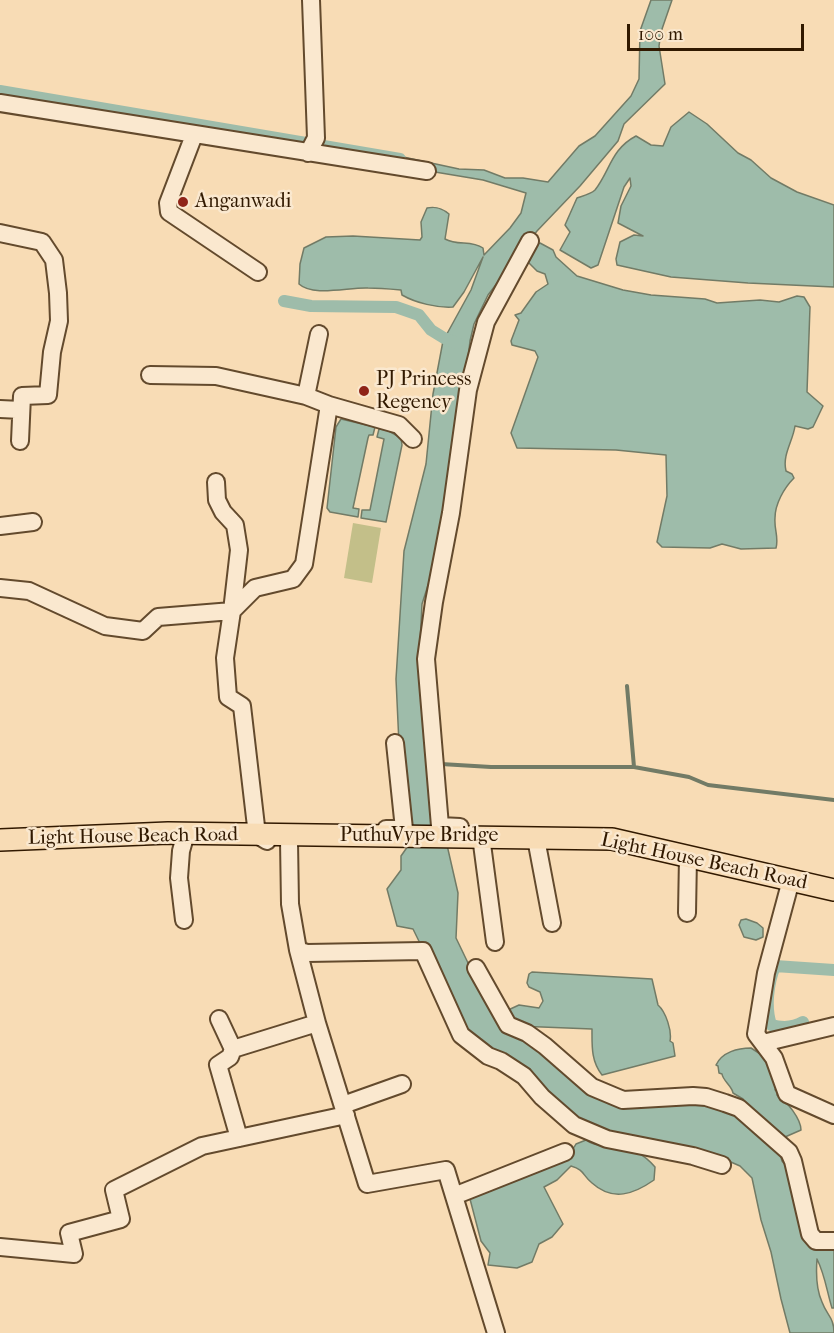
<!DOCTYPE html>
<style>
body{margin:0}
#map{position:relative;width:834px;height:1333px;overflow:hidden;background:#f8dcb5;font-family:"IM FELL French Canon",serif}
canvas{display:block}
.scale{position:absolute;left:627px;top:24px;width:177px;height:27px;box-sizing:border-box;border:3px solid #311900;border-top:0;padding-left:8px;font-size:18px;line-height:21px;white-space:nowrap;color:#311900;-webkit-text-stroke:4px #fae8cf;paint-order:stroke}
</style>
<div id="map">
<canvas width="834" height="1333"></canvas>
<div class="scale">100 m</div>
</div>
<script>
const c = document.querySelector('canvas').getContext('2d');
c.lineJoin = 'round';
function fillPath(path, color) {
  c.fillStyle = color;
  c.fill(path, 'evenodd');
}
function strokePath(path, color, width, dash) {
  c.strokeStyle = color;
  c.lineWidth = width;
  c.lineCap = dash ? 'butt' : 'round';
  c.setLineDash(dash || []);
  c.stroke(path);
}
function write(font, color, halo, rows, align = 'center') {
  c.font = font + ' "IM FELL French Canon",serif';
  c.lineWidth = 5;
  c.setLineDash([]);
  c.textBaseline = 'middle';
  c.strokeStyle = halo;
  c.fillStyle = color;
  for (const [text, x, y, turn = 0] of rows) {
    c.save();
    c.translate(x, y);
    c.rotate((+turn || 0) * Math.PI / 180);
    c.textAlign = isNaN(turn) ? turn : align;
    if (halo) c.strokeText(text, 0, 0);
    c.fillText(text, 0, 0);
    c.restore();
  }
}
const green = new Path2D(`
 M 353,523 L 381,528 L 372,583 L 344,578 Z`);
const water = new Path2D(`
 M 651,0 L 672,0 L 661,32 L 659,46 L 665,84 L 624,124 L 618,141 L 580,186 L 537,231 L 488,295 L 474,324 L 470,341 L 460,426 L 437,557 L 422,604 L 419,663 L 447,845 L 458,893 L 456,938 L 469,965 L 504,1025 L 606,1097 L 709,1103 L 740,1113 L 778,1147 L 782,1161 L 795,1177 L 813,1247 L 834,1245 L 834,1308 L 832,1308 C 827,1292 825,1275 817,1259 C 816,1272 816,1289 822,1302 C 827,1316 834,1317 834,1333 L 790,1333 L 781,1299 L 771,1252 L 761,1220 L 752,1178 L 740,1166 L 724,1159 L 592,1131 L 462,1029 L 413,929 L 397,926 L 387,889 L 401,870 L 401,856 L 408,846 L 400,766 L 396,679 L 404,551 L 426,464 L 433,394 L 443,341 L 471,290 L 483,257 L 464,292 L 453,307 C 437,308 416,303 402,295 L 401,290 C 390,289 379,288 368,288 C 349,287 313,297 299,284 L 300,264 L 304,248 L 326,237 L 353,236 L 420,240 L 422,237 L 421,222 L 427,208 C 436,206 442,208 449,214 L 445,239 C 458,246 471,240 483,248 L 484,255 L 510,228 L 521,213 L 526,193 L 483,180 L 423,170 L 375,157 L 394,155 L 459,169 L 484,170 L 505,178 L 523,178 L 548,182 L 579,146 L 595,136 L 631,96 L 639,79 L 640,31 Z
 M 689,112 L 707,124 L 738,153 L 751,160 L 771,178 L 797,192 L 834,205 L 834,287 L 748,283 L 671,277 L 617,265 L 616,259 L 620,242 L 634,235 L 643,236 L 618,223 L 621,206 L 631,186 L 630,178 L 624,187 L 598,265 L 591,268 L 560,250 L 570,232 L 565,225 L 577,198 C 583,196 591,194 595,190 C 610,171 611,149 636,136 L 651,145 L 663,146 L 671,127 Z
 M 540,243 L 553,250 L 556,257 L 577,276 L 623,290 L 651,295 L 705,299 L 717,303 L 760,300 L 779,302 L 797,296 L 804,297 L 810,307 L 807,392 L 823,406 L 813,427 L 808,429 L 795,426 C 793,441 782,455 786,471 L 792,474 L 794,478 C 784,488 775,504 775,518 C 774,530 779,537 776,548 L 741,549 L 722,544 L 710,548 L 662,547 L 657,542 L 667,496 L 666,455 L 616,450 L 517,448 L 511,433 L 538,357 L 535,351 L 512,345 L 511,341 L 519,320 L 515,315 L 521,313 L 536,292 L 548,284 L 545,274 L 537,271 L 526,260 L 533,248 Z
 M 341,419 L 375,427 L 373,435 L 369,435 L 368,438 L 353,508 L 359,509 L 358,517 L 330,512 L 327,508 L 336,427 Z
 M 379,429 L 387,430 L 401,438 L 402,445 L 386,522 L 361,518 L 362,510 L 370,510 L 384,439 L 377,437 Z
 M 746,919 L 757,923 L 763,928 L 763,937 L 756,940 L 744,937 L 739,925 L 741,920 Z
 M 532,972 L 652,979 L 658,1005 C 666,1012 672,1031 670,1041 L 673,1043 L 675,1056 L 602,1075 C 591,1061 592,1046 592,1029 L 517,1026 L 506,1011 L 519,1005 L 539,1008 L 543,1001 L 540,992 L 529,987 L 527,983 L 529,974 Z
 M 751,1048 L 765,1057 L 777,1085 L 775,1090 L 778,1092 L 777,1095 C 787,1101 801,1119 801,1130 L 785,1137 L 743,1102 L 743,1099 L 733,1093 C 732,1086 723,1081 722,1074 L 719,1073 L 718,1066 L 716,1065 C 722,1052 738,1048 751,1048 Z
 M 586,1140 C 596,1148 602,1143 613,1145 C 631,1147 644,1154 655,1167 L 654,1180 C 634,1194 613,1202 592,1183 C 582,1175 585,1170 571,1166 L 557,1180 L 544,1187 L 563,1224 L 552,1237 L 539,1244 L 532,1262 L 517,1268 L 488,1265 L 490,1253 L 481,1241 L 470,1199 L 477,1191 C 498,1183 568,1162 576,1144 Z`);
const stream = new Path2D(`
 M 441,764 L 491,767 L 634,767 L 627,686
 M 634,767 L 689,777 L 708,785 L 834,800`);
const canal = new Path2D(`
 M 0,91 L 400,159
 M 284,301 L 311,306 L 396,307 L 419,315 L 431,330 L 444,338 L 457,343
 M 803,1022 C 793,1028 782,1028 771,1025 C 765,1007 768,983 775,966 L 834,970`);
const minor = new Path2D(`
 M 0,103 L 427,171
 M 194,135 L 168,203 L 169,212 L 258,272
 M 308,153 L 316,138 L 311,0
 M 0,233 L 42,242 L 54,260 L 58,293 L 59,321 L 52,352 L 48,395 L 22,396 L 20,441
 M 150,375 L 216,376 L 306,396 L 319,334
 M 329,405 L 399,425 L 413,439
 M 0,409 L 21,410
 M 216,482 L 217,500 L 223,512 L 235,525 L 239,550 L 232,611 L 255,588 L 293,579 L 304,564 L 329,405 L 306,396
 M 0,526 L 33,522
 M 0,588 L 29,591 L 105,626 L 143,631 L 158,617 L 232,611 L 225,658 L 228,697 L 242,706 L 257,835 L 267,841
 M 460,827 L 440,826 L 426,659 L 434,602 L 451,513 L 468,390 L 486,322 L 530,241
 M 386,829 L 404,829 L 395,743
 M 289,841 L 290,904 L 298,950 L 307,953 L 423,951 L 461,1035 L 488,1056 L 501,1061 L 524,1076 L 542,1097 L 574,1125 L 607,1139 L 693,1156 L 722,1165
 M 482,844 L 495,942
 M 537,844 L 552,923
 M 791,880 L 766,973 L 756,1034 L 774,1058 L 787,1094 L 834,1115
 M 687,913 L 688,857
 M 184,920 L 179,878 L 181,851 L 186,833
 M 298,950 L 317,1023
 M 476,968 L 508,1025 L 527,1033 L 545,1046 L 592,1087 L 623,1100 L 693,1096 L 706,1097 L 725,1103 L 739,1108 L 789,1152 L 793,1161 L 810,1234 L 816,1241 L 834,1241
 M 219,1019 L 233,1049
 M 763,1043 L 834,1026
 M 343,1105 L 402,1084
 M 239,1138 L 218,1065 L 230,1057 L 233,1049 L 317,1023 L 367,1184 L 446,1170 L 496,1333
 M 454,1196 L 565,1152
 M 0,1247 L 74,1254 L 69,1233 L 121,1219 L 114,1190 L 202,1146 L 346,1115`);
const major = new Path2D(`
 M 0,840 L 168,833 L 612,839 L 834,890`);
const markers = [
 [183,202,6,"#8f2418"],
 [364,391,6,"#8f2418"]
];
const poiNames = [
 ["Anganwadi",195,202],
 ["PJ Princess",376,380],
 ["Regency",376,403]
];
const streetNames = [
 ["PuthuVype Bridge",419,836],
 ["Light House Beach Road",133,837,-1],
 ["Light House Beach Road",704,862,12]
];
fillPath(green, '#c3bf89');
fillPath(water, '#9ebcaa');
strokePath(water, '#727b66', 1.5);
strokePath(stream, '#727b66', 4);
strokePath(canal, '#9ebcaa', 12);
strokePath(minor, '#634a2d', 20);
strokePath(major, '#311900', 24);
strokePath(minor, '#fae8cf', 16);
strokePath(major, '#f8dcb5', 21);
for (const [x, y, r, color] of markers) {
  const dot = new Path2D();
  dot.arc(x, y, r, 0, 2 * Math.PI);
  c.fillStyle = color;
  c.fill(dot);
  strokePath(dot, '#fae8cf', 2);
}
write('20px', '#311900', '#fae8cf', poiNames, 'left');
write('20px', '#311900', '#fae8cf', streetNames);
</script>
